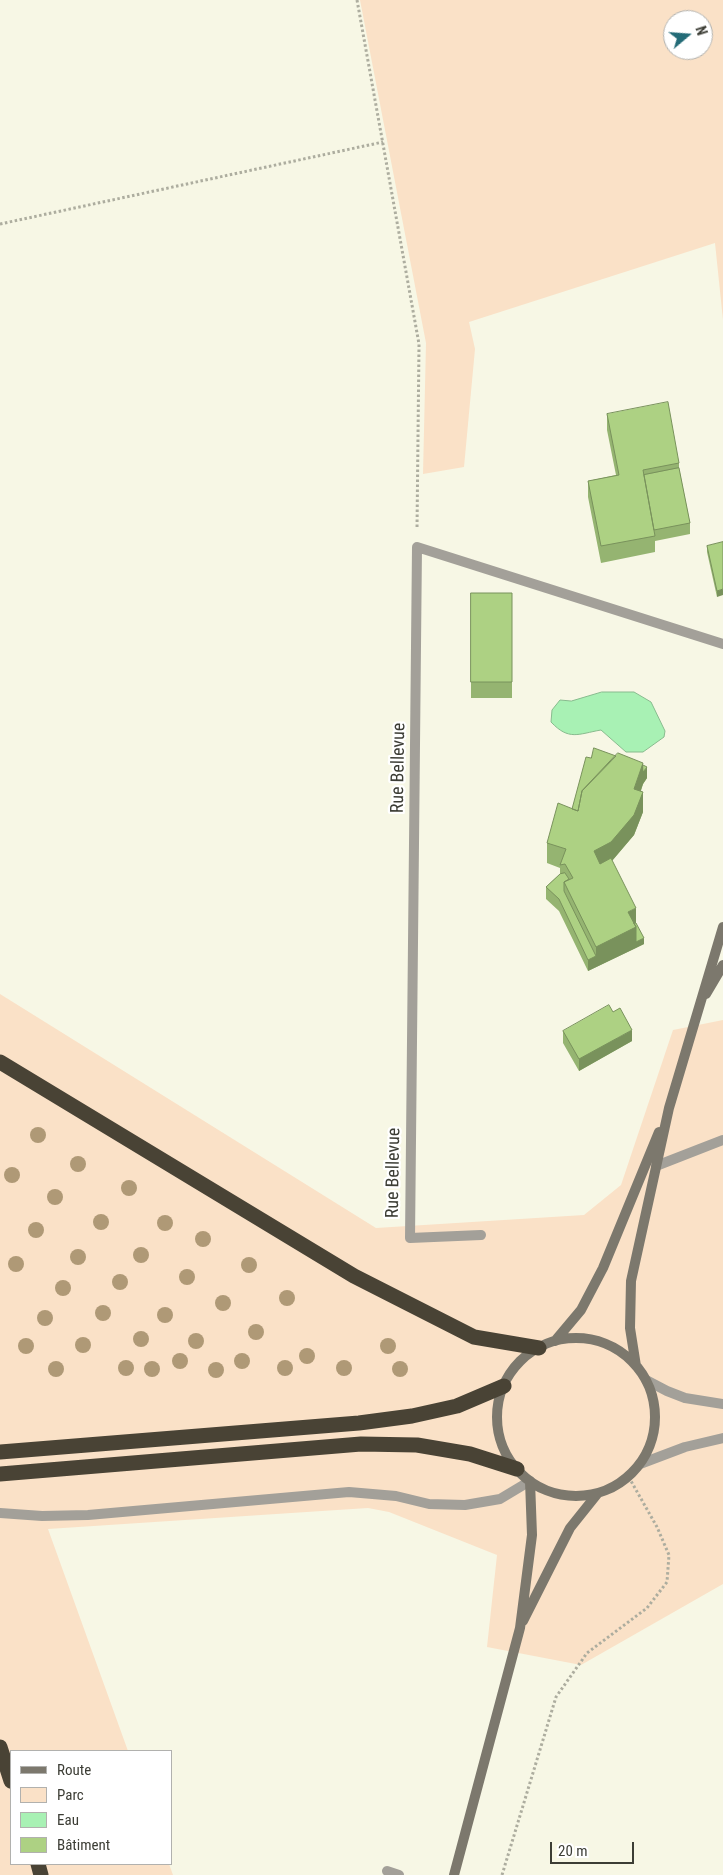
<!DOCTYPE html>
<meta charset="utf-8">
<style>
body{margin:0}
#map{position:relative;width:723px;height:1875px;overflow:hidden;background:#f7f7e5;font-family:"Roboto Condensed",sans-serif}
canvas{display:block}
.legend{position:absolute;left:10px;top:1750px;width:162px;height:115px;box-sizing:border-box;background:#fff;border:1px solid #b1b1ae;margin:0;padding:6px 9px;list-style:none;font-size:15px;color:#3c3d35}
.legend li{display:flex;align-items:center;gap:10px;height:25px}
.legend b{width:25px;border:1px solid #b1b1ae}
.north{position:absolute;left:663px;top:10px;width:50px;height:50px;box-sizing:border-box;background:#fff;border:1px solid #b1b1ae;border-radius:50%;rotate:72deg;font-size:14px;font-weight:700;line-height:20px;text-align:center;color:#3c3d35}
.north::after{content:'';display:block;margin:auto;width:18px;height:22px;background:#236b77;clip-path:polygon(50% 0,100% 100%,50% 72%,0 100%)}
.scale{position:absolute;left:550px;top:1842px;width:84px;height:22px;box-sizing:border-box;border:2px solid #3c3d35;border-top:0;padding-left:6px;font-size:15px;line-height:18px;white-space:nowrap;color:#3c3d35;-webkit-text-stroke:4px #fff;paint-order:stroke}
</style>
<div id="map">
<canvas width="723" height="1875"></canvas>
<ul class="legend">
<li><b style="height:6px;background:#7c786d"></b>Route</li>
<li><b style="height:14px;background:#fae1c7"></b>Parc</li>
<li><b style="height:14px;background:#a8f1b4"></b>Eau</li>
<li><b style="height:14px;background:#add183"></b>Bâtiment</li>
</ul>
<div class="north">N</div>
<div class="scale">20 m</div>
</div>
<script>
const c = document.querySelector('canvas').getContext('2d');
c.lineJoin = 'round';
function fillPath(path, color) {
  c.fillStyle = color;
  c.fill(path, 'evenodd');
}
function strokePath(path, color, width, dash) {
  c.strokeStyle = color;
  c.lineWidth = width;
  c.lineCap = dash ? 'butt' : 'round';
  c.setLineDash(dash || []);
  c.stroke(path);
}
function write(font, color, halo, rows, align = 'center') {
  c.font = font + ' "Roboto Condensed",sans-serif';
  c.lineWidth = 4.5;
  c.setLineDash([]);
  c.textBaseline = 'middle';
  c.strokeStyle = halo;
  c.fillStyle = color;
  for (const [text, x, y, turn = 0] of rows) {
    c.save();
    c.translate(x, y);
    c.rotate((+turn || 0) * Math.PI / 180);
    c.textAlign = isNaN(turn) ? turn : align;
    if (halo) c.strokeText(text, 0, 0);
    c.fillText(text, 0, 0);
    c.restore();
  }
}
const green = new Path2D(`
 M 360,0 L 723,0 L 723,320 L 715,243 L 469,322 L 475,349 L 464,467 L 423,474 L 426,343 ZM 673,20 L 703,20 L 703,50 L 673,50 Z
 M 0,994 L 376,1228 L 584,1215 L 621,1185 L 673,1030 L 723,1020 L 723,1584 L 581,1665 L 487,1647 L 497,1555 L 389,1512 L 368,1508 L 337,1510 L 48,1529 L 128,1751 L 11,1751 L 11,1864 L 169,1864 L 173,1875 L 0,1875 Z`);
const water = new Path2D(`
 M 602,692 L 634,692 L 651,702 L 665,731 L 664,737 L 643,752 L 626,752 L 601,730 C 578,734 569,741 551,722 L 552,710 L 560,700 L 571,701 Z`);
const path = new Path2D(`
 M 357,0 L 419,344 L 417,529
 M 0,224 L 383,142
 M 502,1875 L 556,1697 L 587,1653 L 647,1608 L 667,1582 L 669,1555 L 657,1527 L 631,1481`);
const lane = new Path2D(`
 M 656,1166 L 723,1140
 M 0,1513 L 42,1516 L 88,1515 L 349,1492 L 396,1496 L 429,1504 L 465,1505 L 500,1499 L 530,1481
 M 387,1871 L 399,1875`);
const street = new Path2D(`
 M 481,1235 L 410,1238 L 417,547 L 723,644
 M 646,1380 L 667,1391 L 685,1398 L 723,1404
 M 640,1464 L 685,1447 L 723,1438`);
const secondary = new Path2D(`
 M 706,994 L 723,965
 M497 1417a79 79 0 1 1 158 0a79 79 0 1 1-158 0Z
 M 555,1341 L 581,1310 L 603,1268 L 659,1132
 M 636,1366 L 630,1328 L 631,1281 L 669,1108 L 723,927
 M 523,1621 L 570,1528 L 598,1493
 M 454,1875 L 520,1628 L 532,1535 L 530,1481`);
const highway = new Path2D(`
 M 0,1062 L 354,1276 L 474,1337 L 539,1348
 M 0,1452 L 359,1423 L 412,1416 L 457,1406 L 504,1386
 M 0,1474 L 361,1444 L 417,1445 L 470,1454 L 517,1469
 M 0,1747 L 11,1781
 M 38,1864 L 41,1875`);
const trees = [
 [38,1135],
 [78,1164],
 [12,1175],
 [129,1188],
 [55,1197],
 [101,1222],
 [165,1223],
 [36,1230],
 [203,1239],
 [141,1255],
 [78,1257],
 [16,1264],
 [249,1265],
 [187,1277],
 [120,1282],
 [63,1288],
 [287,1298],
 [223,1303],
 [103,1313],
 [165,1315],
 [45,1318],
 [256,1332],
 [141,1339],
 [196,1341],
 [83,1345],
 [26,1346],
 [388,1346],
 [307,1356],
 [180,1361],
 [242,1361],
 [126,1368],
 [285,1368],
 [344,1368],
 [56,1369],
 [152,1369],
 [400,1369],
 [216,1370]
];
const wall = new Path2D(`
 M 607,414 L 679,463 L 679,468 L 690,523 L 690,534 L 655,541 L 655,552 L 601,563 L 588,497 L 588,481 L 616,475 L 607,430 Z
 M 723,542 L 717,597 L 707,552 L 707,546 Z
 M 471,593 L 512,593 L 512,698 L 471,698 Z
 M 591,758 L 643,765 L 647,778 L 643,784 L 641,791 L 643,812 L 634,835 L 612,861 L 644,944 L 588,971 L 559,911 L 546,899 L 546,887 L 560,874 L 560,868 L 547,863 L 547,843 L 572,809 Z
 M 563,1031 L 632,1041 L 579,1071 L 563,1043 Z`);
const shadedWall = new Path2D(`
 M 723,589 L 723,595 L 717,597 L 717,591 Z
 M 643,763 L 643,772 L 647,767 L 647,778 L 643,784 L 634,809 L 634,789 Z
 M 643,792 L 643,812 L 634,835 L 611,862 L 594,871 L 594,851 Z
 M 636,908 L 636,948 L 588,971 L 588,960 L 596,956 L 596,947 L 628,912 Z
 M 644,938 L 644,944 L 636,948 L 636,942 Z
 M 632,1030 L 632,1041 L 579,1071 L 579,1059 Z`);
const building = new Path2D(`
 M 668,402 L 679,463 L 643,470 L 655,536 L 601,546 L 588,481 L 619,475 L 607,414 Z
 M 679,468 L 690,523 L 654,530 L 644,475 Z
 M 723,542 L 723,589 L 717,591 L 707,546 Z
 M 471,593 L 512,593 L 512,682 L 471,682 Z
 M 594,748 L 616,756 L 582,791 L 578,811 L 572,809 L 586,757 L 591,758 Z
 M 618,753 L 643,763 L 634,789 L 643,792 L 634,815 L 611,842 L 594,851 L 600,864 L 611,858 L 636,908 L 628,912 L 636,927 L 596,947 L 564,882 L 573,878 L 565,864 L 560,865 L 566,849 L 547,843 L 558,803 L 578,811 L 582,791 Z
 M 643,765 L 647,767 L 643,772 Z
 M 565,873 L 569,879 L 564,882 L 564,891 L 596,956 L 588,960 L 559,899 L 546,887 L 560,874 Z
 M 634,923 L 636,923 L 644,938 L 636,942 L 636,927 Z
 M 609,1005 L 613,1012 L 620,1008 L 632,1030 L 579,1059 L 563,1031 Z`);
const streetNames = [
 ["Rue Bellevue",399,768,-89],
 ["Rue Bellevue",394,1173,-89]
];
fillPath(green, '#fae1c7');
fillPath(water, '#a8f1b4');
strokePath(water, '#88bb8e', 1);
strokePath(path, '#adad9f', 3, [2.5, 2.5]);
strokePath(lane, '#a3a099', 10);
strokePath(street, '#a3a099', 10);
strokePath(secondary, '#7c786d', 10);
strokePath(highway, '#494335', 15);
c.fillStyle = '#af9976';
for (const [x, y] of trees) {
  c.beginPath();
  c.arc(x, y, 8, 0, 2 * Math.PI);
  c.fill();
}
fillPath(wall, '#95b471');
fillPath(shadedWall, '#79925c');
fillPath(building, '#add183');
strokePath(building, '#79925c', 1);
write('18px', '#3c3d35', '#fff', streetNames);
</script>
